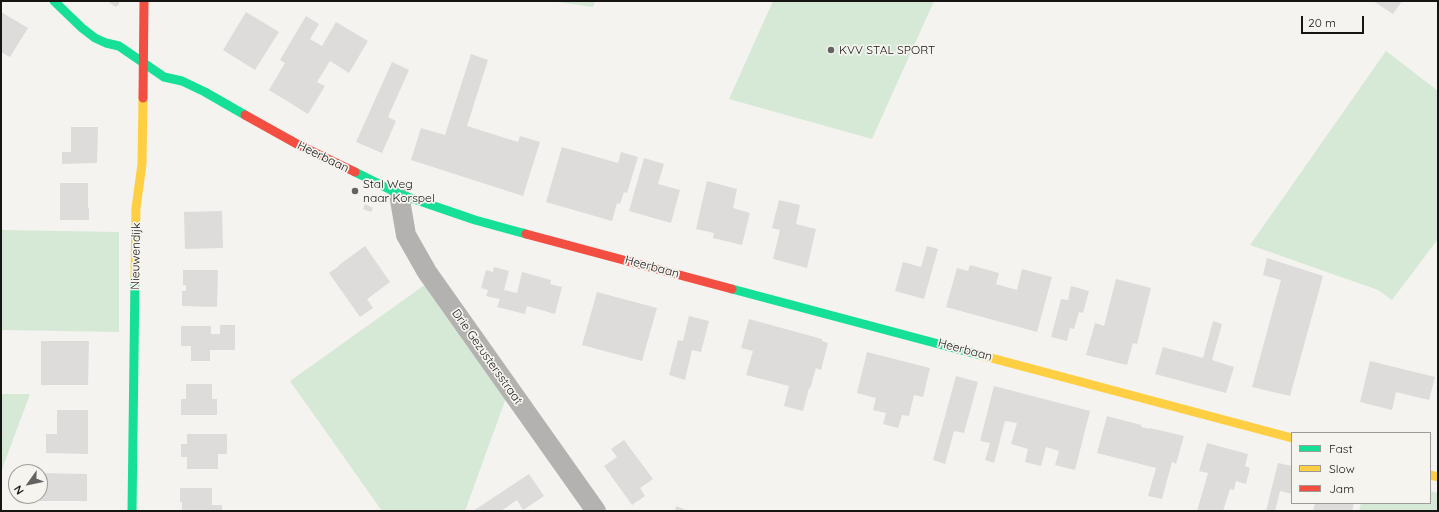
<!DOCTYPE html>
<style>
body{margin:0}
#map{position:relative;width:1439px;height:512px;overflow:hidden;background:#f4f3f0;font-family:Quicksand,sans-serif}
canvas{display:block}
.frame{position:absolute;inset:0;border:2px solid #161514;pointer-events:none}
.legend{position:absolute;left:1291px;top:432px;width:140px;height:72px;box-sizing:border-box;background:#f5f4ef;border:1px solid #9c9b97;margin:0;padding:5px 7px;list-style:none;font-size:12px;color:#161514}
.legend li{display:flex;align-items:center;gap:8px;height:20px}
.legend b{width:20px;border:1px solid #9c9b97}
.north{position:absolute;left:8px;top:464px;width:40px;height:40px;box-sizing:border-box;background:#f5f4ef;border:1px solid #9c9b97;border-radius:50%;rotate:237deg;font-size:11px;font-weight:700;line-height:16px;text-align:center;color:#161514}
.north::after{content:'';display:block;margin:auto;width:14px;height:18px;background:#646361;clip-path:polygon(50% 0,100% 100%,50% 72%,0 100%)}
.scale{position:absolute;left:1301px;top:16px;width:63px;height:18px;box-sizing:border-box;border:2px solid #161514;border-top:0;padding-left:5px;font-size:12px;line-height:14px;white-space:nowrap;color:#161514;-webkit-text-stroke:3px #f5f4ef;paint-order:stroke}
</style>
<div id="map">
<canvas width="1439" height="512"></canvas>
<div class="frame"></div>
<ul class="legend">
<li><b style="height:5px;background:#16e098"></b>Fast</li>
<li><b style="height:5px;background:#ffcf43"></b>Slow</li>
<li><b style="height:5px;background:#f24e42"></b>Jam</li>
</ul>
<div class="north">N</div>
<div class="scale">20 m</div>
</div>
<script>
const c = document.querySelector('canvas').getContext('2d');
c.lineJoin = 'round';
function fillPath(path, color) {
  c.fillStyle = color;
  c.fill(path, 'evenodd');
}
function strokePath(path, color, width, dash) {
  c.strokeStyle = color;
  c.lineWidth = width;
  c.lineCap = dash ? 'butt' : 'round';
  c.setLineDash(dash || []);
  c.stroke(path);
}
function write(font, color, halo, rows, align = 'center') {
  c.font = font + ' Quicksand,sans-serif';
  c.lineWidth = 3.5;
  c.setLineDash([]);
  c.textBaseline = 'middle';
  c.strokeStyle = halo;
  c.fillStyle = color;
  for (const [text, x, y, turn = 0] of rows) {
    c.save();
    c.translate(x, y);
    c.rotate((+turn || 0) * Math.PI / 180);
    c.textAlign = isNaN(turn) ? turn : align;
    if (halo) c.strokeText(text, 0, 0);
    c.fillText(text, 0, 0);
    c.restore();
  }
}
const green = new Path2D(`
 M 552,1 L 595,1 L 593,7 Z
 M 773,1 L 934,1 L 872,139 L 729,99 Z
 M 1386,51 L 1438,91 L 1438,239 L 1392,300 L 1378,290 L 1250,245 Z
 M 1,230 L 119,232 L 119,332 L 1,330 Z
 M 426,284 L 506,398 L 465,511 L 382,511 L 290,381 Z
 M 1,394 L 30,394 L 1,472 Z
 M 1430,491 L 1438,493 L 1438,511 L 1359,511 L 1361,503 L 1430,503 Z`);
const building = new Path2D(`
 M 107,1 L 119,1 L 119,4 L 116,7 Z
 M 1373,1 L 1402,1 L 1393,14 Z
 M 1,12 L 28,28 L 10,57 L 1,52 Z
 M 246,12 L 279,32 L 255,70 L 223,50 Z
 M 306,16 L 319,24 L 310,39 L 322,46 L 336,22 L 368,41 L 349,73 L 330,61 L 317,82 L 325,86 L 308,114 L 269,90 L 285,63 L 280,60 Z
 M 471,54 L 488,60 L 467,126 L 518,142 L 520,136 L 540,142 L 523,196 L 411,160 L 421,128 L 445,135 Z
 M 392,62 L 409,70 L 388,117 L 396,121 L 382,153 L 356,142 Z
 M 71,127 L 98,127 L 97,163 L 62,164 L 62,152 L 71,152 Z
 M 562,147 L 618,163 L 621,152 L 638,157 L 627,193 L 624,192 L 620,204 L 617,203 L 612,221 L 546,202 Z
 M 644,158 L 664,164 L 658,184 L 680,190 L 671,223 L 629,211 Z
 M 707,181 L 737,189 L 733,208 L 750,213 L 742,245 L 713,238 L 714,233 L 696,229 Z
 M 60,183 L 88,183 L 88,208 L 89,208 L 89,220 L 60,220 Z
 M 779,200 L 800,205 L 796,224 L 816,229 L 807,268 L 773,259 L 780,230 L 772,228 Z
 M 365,204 L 373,208 L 371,212 L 363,209 Z
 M 222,211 L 223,248 L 185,249 L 184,212 Z
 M 365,246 L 390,282 L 367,299 L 373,308 L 360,317 L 329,273 L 339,266 L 339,265 Z
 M 927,246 L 938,249 L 924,299 L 895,291 L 903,262 L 921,267 Z
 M 1267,258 L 1323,276 L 1290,396 L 1252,387 L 1281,280 L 1263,275 Z
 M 970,265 L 999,273 L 996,284 L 1017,290 L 1022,269 L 1052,277 L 1037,332 L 946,307 L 957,268 L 968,271 Z
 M 494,267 L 509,271 L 504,290 L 517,293 L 522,272 L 551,280 L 550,284 L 562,287 L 555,314 L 527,306 L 525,314 L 497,307 L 500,299 L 486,296 L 488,290 L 481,288 L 486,270 L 493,272 Z
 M 183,270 L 218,270 L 217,307 L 182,306 L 182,291 L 186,291 L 186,285 L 183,285 Z
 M 1116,279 L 1151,288 L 1137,344 L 1133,343 L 1127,365 L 1086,355 L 1095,323 L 1104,326 Z
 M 1071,286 L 1089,291 L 1083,313 L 1079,312 L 1074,329 L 1070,328 L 1067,341 L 1051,337 L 1061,299 L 1068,300 Z
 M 597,292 L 657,308 L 642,361 L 582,345 Z
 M 689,316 L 709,321 L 701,352 L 692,350 L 685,380 L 669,375 L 678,340 L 683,341 Z
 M 749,319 L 822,339 L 822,341 L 828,343 L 821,370 L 816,368 L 810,389 L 809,388 L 803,411 L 784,406 L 789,386 L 746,375 L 753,351 L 741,348 Z
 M 1213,321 L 1222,324 L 1212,360 L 1234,367 L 1226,393 L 1155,374 L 1163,347 L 1203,358 Z
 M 220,325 L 235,325 L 235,350 L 210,350 L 210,361 L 191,361 L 191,346 L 181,346 L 181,326 L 211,326 L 211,334 L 220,334 Z
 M 41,341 L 89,341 L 88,385 L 41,385 Z
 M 867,352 L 930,368 L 923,397 L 914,395 L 909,416 L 902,415 L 898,428 L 883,424 L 886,413 L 873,410 L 876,398 L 857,393 Z
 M 1370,361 L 1435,377 L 1429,400 L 1396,392 L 1392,410 L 1360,402 Z
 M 956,376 L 978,382 L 964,433 L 954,431 L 945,464 L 933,460 Z
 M 186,384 L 212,384 L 212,399 L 217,399 L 217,415 L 181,415 L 181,399 L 186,399 Z
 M 994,386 L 1090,411 L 1075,470 L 1055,465 L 1059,451 L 1046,447 L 1041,466 L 1025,462 L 1028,449 L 1011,444 L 1017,423 L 1005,421 L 994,463 L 985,460 L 990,443 L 980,441 Z
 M 57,410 L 88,410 L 88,454 L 46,453 L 46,434 L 57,434 Z
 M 1107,416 L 1141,425 L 1141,427 L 1150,429 L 1150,428 L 1184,436 L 1176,464 L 1172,462 L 1162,499 L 1148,496 L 1156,468 L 1097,453 Z
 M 187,434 L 227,434 L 227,454 L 218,454 L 218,469 L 187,469 L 187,457 L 181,457 L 181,444 L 187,444 Z
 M 624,440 L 653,479 L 640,488 L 645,496 L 632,505 L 604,466 L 617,457 L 611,449 Z
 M 1207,443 L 1248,454 L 1245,466 L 1250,468 L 1246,484 L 1236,481 L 1234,490 L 1230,489 L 1223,511 L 1197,511 L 1208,473 L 1199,471 Z
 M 1278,463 L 1292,466 L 1292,494 L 1280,491 L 1275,511 L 1266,511 Z
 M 40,473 L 87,474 L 87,501 L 40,501 Z
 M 529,474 L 544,496 L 523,510 L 517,500 L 501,511 L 473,511 Z
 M 180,488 L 212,488 L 212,505 L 222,505 L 222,511 L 182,511 L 182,502 L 180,502 Z
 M 1315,503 L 1354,503 L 1352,511 L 1313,511 Z
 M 676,506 L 688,511 L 675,511 Z`);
const street = new Path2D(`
 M 399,194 L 406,235 L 427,272 L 596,511`);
const fast = new Path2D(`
 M 54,1 L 82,28 L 95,38 L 106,43 L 119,46 L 164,77 L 182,81 L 205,92 L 245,115
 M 355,172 L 399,194 L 475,220 L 526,234
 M 732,289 L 980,355
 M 132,511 L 135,278`);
const slow = new Path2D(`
 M 135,278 L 136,208 L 142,164 L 143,98
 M 980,355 L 1292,438
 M 1430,475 L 1438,477`);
const jam = new Path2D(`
 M 143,98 L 144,1
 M 245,115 L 297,144 L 355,172
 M 526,234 L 732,289`);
const markers = [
 [831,50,4,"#646361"],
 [355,191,4,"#646361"]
];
const poiNames = [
 ["KVV STAL SPORT",839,50],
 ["Stal Weg",363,184],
 ["naar Korspel",363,198]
];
const streetNames = [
 ["Heerbaan",323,157,26],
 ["Nieuwendijk",136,256,-89],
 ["Heerbaan",652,267,15],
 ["Heerbaan",965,350,15],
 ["Drie Gezustersstraat",487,357,55]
];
fillPath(green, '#d5e9d6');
fillPath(building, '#dddcdb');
strokePath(street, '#b3b2b1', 20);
strokePath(fast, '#16e098', 9);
strokePath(slow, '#ffcf43', 9);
strokePath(jam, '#f24e42', 9);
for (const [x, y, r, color] of markers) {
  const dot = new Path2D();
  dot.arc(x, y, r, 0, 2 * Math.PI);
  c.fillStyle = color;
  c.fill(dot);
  strokePath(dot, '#f5f4ef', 1.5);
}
write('12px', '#161514', '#f5f4ef', poiNames, 'left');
write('12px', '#161514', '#f5f4ef', streetNames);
</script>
